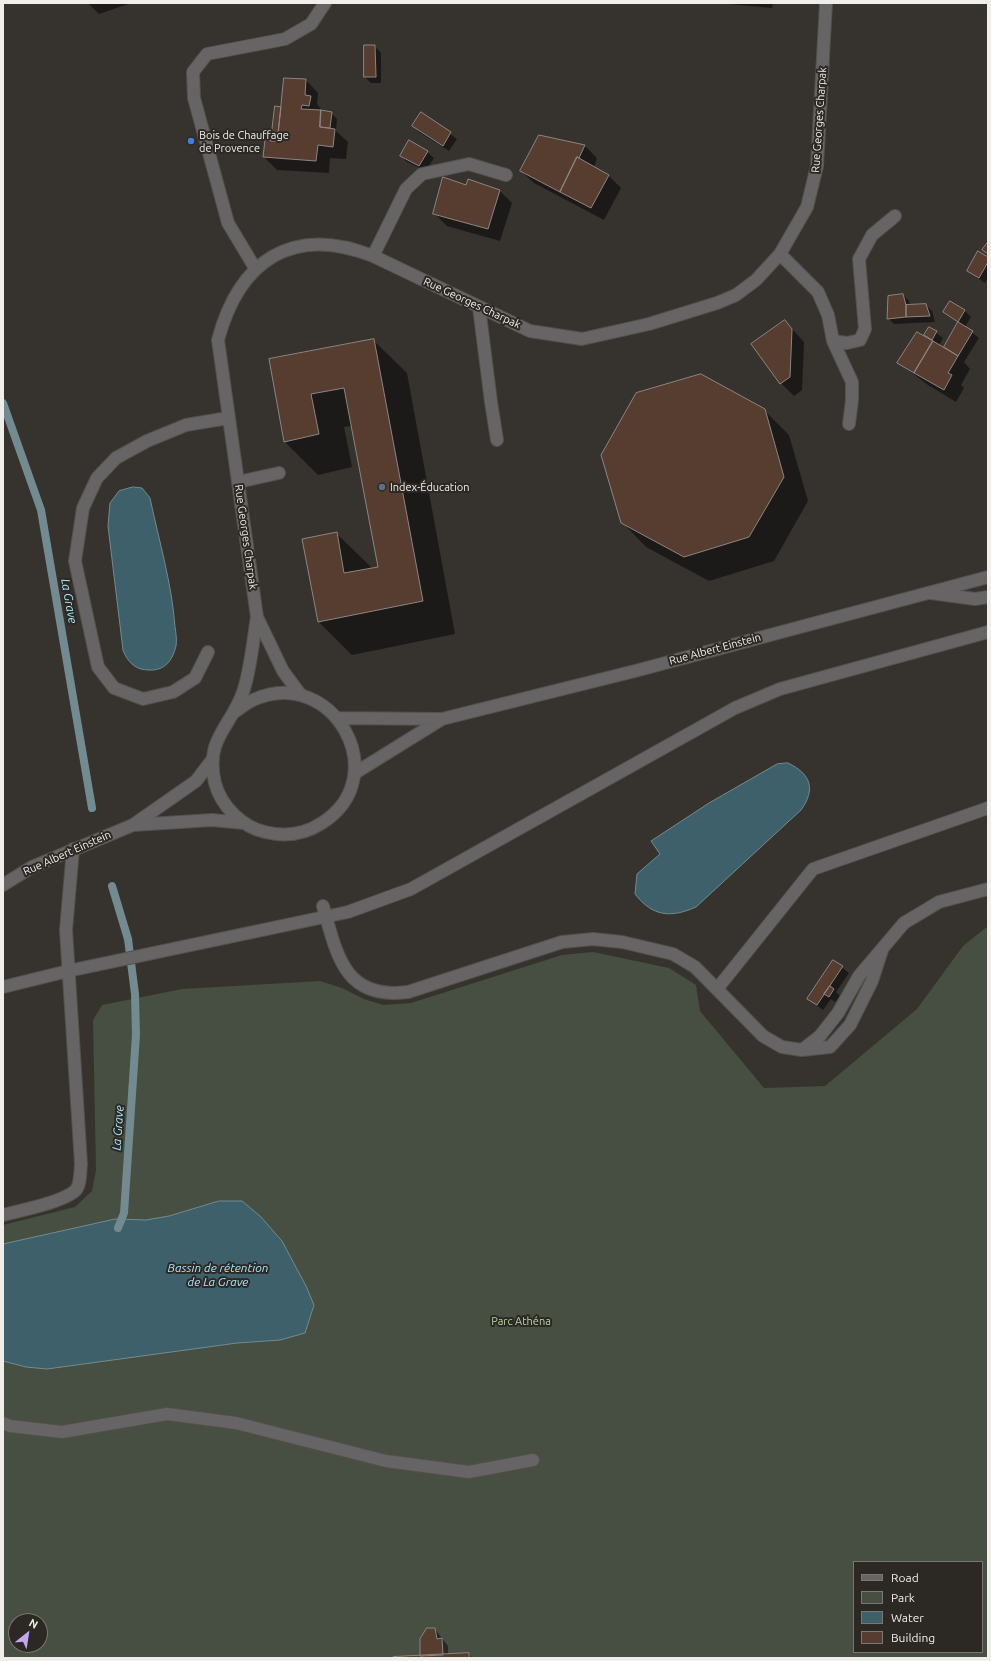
<!DOCTYPE html>
<meta charset="utf-8">
<style>
body{margin:0}
#map{position:relative;width:991px;height:1661px;overflow:hidden;background:#36322d;font-family:Ubuntu,sans-serif}
canvas{display:block}
.frame{position:absolute;inset:0;border:4px solid #f0eeea;pointer-events:none}
.legend{position:absolute;left:853px;top:1561px;width:130px;height:92px;box-sizing:border-box;background:#2c2823;border:1px solid #7a7773;margin:0;padding:5px 7px;list-style:none;font-size:12px;color:#f0eeea}
.legend li{display:flex;align-items:center;gap:8px;height:20px}
.legend b{width:20px;border:1px solid #7a7773}
.north{position:absolute;left:8px;top:1613px;width:40px;height:40px;box-sizing:border-box;background:#2c2823;border:1px solid #7a7773;border-radius:50%;rotate:30deg;font-size:11px;font-weight:700;line-height:16px;text-align:center;color:#f0eeea}
.north::after{content:'';display:block;margin:auto;width:14px;height:18px;background:#c3a7f2;clip-path:polygon(50% 0,100% 100%,50% 72%,0 100%)}
</style>
<div id="map">
<canvas width="991" height="1661"></canvas>
<div class="frame"></div>
<ul class="legend">
<li><b style="height:5px;background:#676465"></b>Road</li>
<li><b style="height:11px;background:#464f41"></b>Park</li>
<li><b style="height:11px;background:#3e606a"></b>Water</li>
<li><b style="height:11px;background:#573d30"></b>Building</li>
</ul>
<div class="north">N</div>
</div>
<script>
const c = document.querySelector('canvas').getContext('2d');
c.lineJoin = 'round';
function fillPath(path, color) {
  c.fillStyle = color;
  c.fill(path, 'evenodd');
}
function strokePath(path, color, width, dash) {
  c.strokeStyle = color;
  c.lineWidth = width;
  c.lineCap = dash ? 'butt' : 'round';
  c.setLineDash(dash || []);
  c.stroke(path);
}
function write(font, color, halo, rows, align = 'center') {
  c.font = font + ' Ubuntu,sans-serif';
  c.lineWidth = 4;
  c.setLineDash([]);
  c.textBaseline = 'middle';
  c.strokeStyle = halo;
  c.fillStyle = color;
  for (const [text, x, y, turn = 0] of rows) {
    c.save();
    c.translate(x, y);
    c.rotate((+turn || 0) * Math.PI / 180);
    c.textAlign = isNaN(turn) ? turn : align;
    if (halo) c.strokeText(text, 0, 0);
    c.fillText(text, 0, 0);
    c.restore();
  }
}
const green = new Path2D(`
 M 988,926 L 988,1658 L 3,1658 L 3,1225 L 75,1207 L 92,1191 L 96,1170 L 93,1020 L 102,1005 L 182,989 L 320,981 L 342,988 L 364,999 L 383,1005 L 411,1003 L 562,955 L 593,952 L 669,968 L 696,985 L 700,1011 L 764,1088 L 825,1086 L 917,1009 L 963,946 ZM 854,1562 L 982,1562 L 982,1652 L 854,1652 ZM 16,1621 L 40,1621 L 40,1645 L 16,1645 Z`);
const water = new Path2D(`
 M 133,487 L 142,488 L 150,498 C 159,541 172,584 175,627 C 176,633 177,640 176,646 C 171,666 160,673 141,669 C 131,666 126,658 123,650 L 108,526 L 110,503 L 119,491 Z
 M 788,763 C 811,774 816,789 801,810 L 696,907 C 671,918 653,917 635,894 L 637,874 L 660,854 L 651,841 L 709,803 L 777,764 Z
 M 219,1201 L 242,1201 L 260,1216 L 282,1241 L 306,1286 L 314,1305 L 305,1333 L 280,1340 L 237,1343 L 47,1369 L 26,1367 L 3,1361 L 3,1244 L 115,1219 L 146,1220 L 169,1216 Z`);
const shadow = new Path2D(`
 M 88,3 L 131,3 L 99,14 Z
 M 718,3 L 773,3 L 772,8 Z
 M 365,46 L 375,46 L 381,53 L 381,83 L 371,83 L 365,77 Z
 M 306,80 L 318,93 L 317,104 L 323,112 L 331,113 L 337,119 L 336,131 L 348,142 L 346,159 L 330,158 L 329,173 L 277,170 L 264,157 L 272,142 L 282,108 Z
 M 421,113 L 457,139 L 449,151 L 419,132 L 413,126 Z
 M 540,136 L 585,146 L 597,158 L 594,167 L 608,175 L 621,188 L 604,220 L 534,183 L 521,171 Z
 M 427,152 L 434,158 L 426,171 L 407,162 L 401,156 Z
 M 466,186 L 499,190 L 512,203 L 500,241 L 447,226 L 435,214 Z
 M 988,258 L 988,278 L 985,283 L 968,271 Z
 M 903,295 L 909,301 L 910,305 L 926,305 L 932,311 L 935,322 L 894,324 L 888,318 Z
 M 950,302 L 965,311 L 971,317 L 965,327 L 979,338 L 964,362 L 970,369 L 961,385 L 964,388 L 956,402 L 928,385 L 899,363 L 925,337 L 930,328 L 943,338 L 939,345 L 948,351 L 945,347 L 959,324 L 944,312 Z
 M 785,321 L 804,342 L 802,390 L 794,396 L 781,383 L 752,344 Z
 M 373,340 L 407,373 L 455,634 L 352,655 L 319,622 L 336,533 L 370,566 L 370,569 L 380,567 L 352,426 L 344,427 L 352,467 L 318,475 L 285,442 L 270,360 Z
 M 764,410 L 789,435 L 808,501 L 774,561 L 709,581 L 646,547 L 622,522 Z
 M 834,961 L 849,973 L 836,992 L 840,996 L 835,1002 L 831,999 L 823,1010 L 808,998 Z
 M 435,1629 L 448,1646 L 448,1655 L 469,1654 L 472,1658 L 394,1658 L 420,1656 Z`);
const stream = new Path2D(`
 M 3,403 L 41,510 L 92,808
 M 112,886 L 128,939 L 135,994 L 136,1035 L 124,1213 L 118,1228`);
const building = new Path2D(`
 M 364,45 L 375,45 L 376,77 L 364,77 Z
 M 284,78 L 306,79 L 305,95 L 311,96 L 309,106 L 302,105 L 301,109 L 321,110 L 320,127 L 335,129 L 333,147 L 318,145 L 316,161 L 263,157 L 265,140 L 277,141 Z
 M 275,106 L 281,107 L 277,141 L 271,141 Z
 M 321,110 L 332,112 L 330,128 L 320,127 Z
 M 421,112 L 451,132 L 443,146 L 412,126 Z
 M 539,135 L 585,145 L 579,158 L 577,157 L 560,192 L 520,171 Z
 M 409,140 L 428,151 L 419,166 L 400,156 Z
 M 577,157 L 609,175 L 591,208 L 560,192 Z
 M 443,177 L 466,185 L 468,179 L 500,190 L 488,229 L 433,214 Z
 M 988,242 L 988,254 L 982,250 Z
 M 978,251 L 988,257 L 988,262 L 979,278 L 967,271 Z
 M 903,294 L 906,305 L 906,317 L 887,319 L 888,296 Z
 M 950,301 L 965,310 L 958,322 L 943,312 Z
 M 926,304 L 930,316 L 906,317 L 906,305 Z
 M 785,320 L 792,329 L 790,377 L 780,384 L 751,344 Z
 M 958,322 L 973,331 L 958,356 L 944,347 Z
 M 929,327 L 937,331 L 932,340 L 924,335 Z
 M 917,332 L 933,341 L 914,373 L 897,363 Z
 M 374,339 L 423,601 L 318,622 L 302,539 L 337,532 L 344,573 L 378,567 L 344,388 L 311,394 L 319,434 L 284,442 L 269,359 Z
 M 933,341 L 958,356 L 948,373 L 952,375 L 944,390 L 914,373 Z
 M 701,374 L 765,409 L 784,477 L 749,537 L 684,557 L 621,523 L 601,455 L 636,393 Z
 M 833,960 L 843,966 L 817,1005 L 807,999 Z
 M 830,986 L 834,989 L 829,997 L 824,994 Z
 M 427,1628 L 435,1628 L 437,1639 L 442,1638 L 443,1655 L 420,1656 L 420,1639 Z
 M 469,1653 L 469,1658 L 393,1658 L 393,1657 Z`);
const minor = new Path2D(`
 M 780,254 L 818,292 L 828,315 L 833,341 L 852,382 L 852,400 L 849,424
 M 373,256 L 406,189 L 422,174 L 469,164 L 506,175
 M 255,268 L 228,223 L 194,98 L 193,72 L 207,54 L 285,39 L 311,24 L 325,3
 M 479,307 L 491,402 L 497,440
 M 833,341 L 847,343 L 860,340 L 865,329 L 859,259 L 872,235 L 895,216
 M 238,482 L 279,473
 M 931,593 L 975,599 L 988,597
 M 208,652 L 195,678 L 173,692 L 143,699 L 114,688 L 98,667 L 75,561 L 83,508 L 97,478 L 116,458 L 147,441 L 186,425 L 228,418
 M 300,694 L 283,671 L 257,617 L 218,340 C 239,261 292,224 373,256 L 530,331 L 582,339 L 649,324 L 717,303 L 736,295 L 756,280 L 780,254 L 807,207 L 817,166 L 826,3
 M 233,713 C 239,709 246,703 253,700 C 332,664 396,776 322,823 C 305,834 285,837 265,832 C 242,827 221,806 215,783 C 204,737 233,726 244,689 C 251,666 253,641 257,617
 M 338,718 L 442,719 L 635,671 L 988,577
 M 355,773 L 442,719
 M 133,825 L 196,781 L 212,760
 M 3,885 L 32,867 L 133,825 L 212,820 L 244,823
 M 323,906 C 337,955 344,1000 408,992 L 562,942 L 593,939 L 622,942 L 673,954 L 695,967 L 763,1036 L 782,1047 L 802,1050 L 830,1047 L 850,1025 L 872,981 L 882,950
 M 3,987 L 68,971 L 348,912 L 411,889 L 735,708 L 780,689 L 988,632
 M 717,989 L 813,869 L 988,808
 M 802,1050 L 820,1036 L 838,1013 L 859,976 L 904,923 L 939,902 L 988,889
 M 3,1215 C 22,1210 60,1203 75,1191 C 81,1185 80,1172 81,1164 L 66,930 L 73,849
 M 3,1423 L 10,1426 L 62,1432 L 167,1414 L 236,1423 L 386,1461 L 469,1472 L 533,1460`);
const markers = [
 [191,141,4,"#3f7fe0"],
 [382,487,4,"#5c6f8a"]
];
const streetNames = [
 ["Rue Georges Charpak",819,120,-86],
 ["Rue Georges Charpak",472,303,25],
 ["Rue Georges Charpak",246,537,82],
 ["Rue Albert Einstein",715,649,-15],
 ["Rue Albert Einstein",67,853,-24]
];
const poiNames = [
 ["Bois de Chauffage",199,135],
 ["de Provence",199,148],
 ["Index-Éducation",390,487]
];
const parkNames = [
 ["Parc Athéna",521,1321]
];
const waterNames = [
 ["La Grave",69,601,80],
 ["La Grave",118,1128,-86],
 ["Bassin de rétention",218,1268],
 ["de La Grave",218,1282]
];
fillPath(green, '#464f41');
fillPath(water, '#3e606a');
strokePath(water, '#738b90', 1);
fillPath(shadow, '#0007');
strokePath(stream, '#738b90', 8);
fillPath(building, '#573d30');
strokePath(building, '#8c8582', 1);
strokePath(minor, '#54504b', 14);
strokePath(minor, '#676465', 12);
for (const [x, y, r, color] of markers) {
  const dot = new Path2D();
  dot.arc(x, y, r, 0, 2 * Math.PI);
  c.fillStyle = color;
  c.fill(dot);
  strokePath(dot, '#2c2823', 1.5);
}
write('11px', '#f0eeea', '#2c2823', streetNames);
write('11px', '#f0eeea', '#2c2823', poiNames, 'left');
write('11px', '#b6d5a6', '#2c2823', parkNames);
write('italic 12px', '#a6e9fd', '#2c2823', waterNames);
</script>
